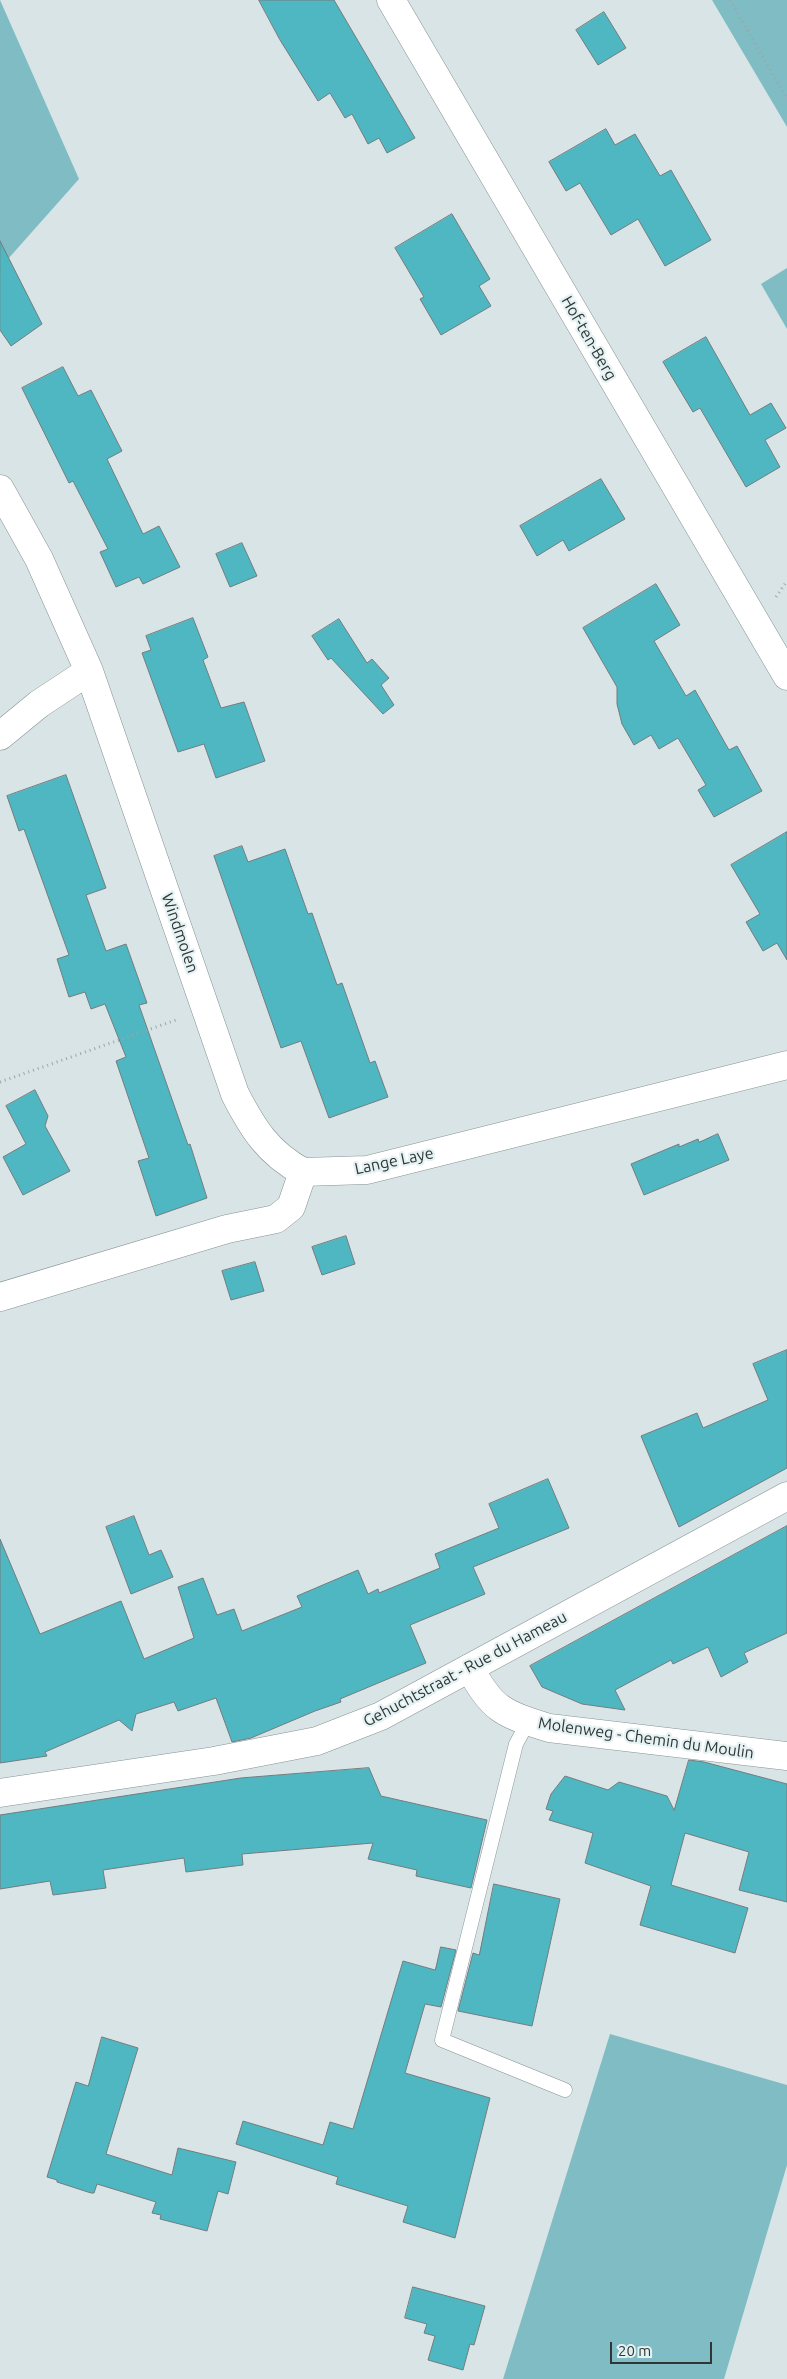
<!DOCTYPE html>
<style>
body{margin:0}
#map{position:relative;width:787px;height:2379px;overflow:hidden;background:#d8e4e6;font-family:Ubuntu,sans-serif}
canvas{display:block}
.scale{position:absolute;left:610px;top:2342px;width:102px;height:22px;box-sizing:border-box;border:2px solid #303535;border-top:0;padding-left:6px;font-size:15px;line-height:18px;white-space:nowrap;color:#303535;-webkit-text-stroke:4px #e5f2f3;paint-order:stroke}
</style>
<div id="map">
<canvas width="787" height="2379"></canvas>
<div class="scale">20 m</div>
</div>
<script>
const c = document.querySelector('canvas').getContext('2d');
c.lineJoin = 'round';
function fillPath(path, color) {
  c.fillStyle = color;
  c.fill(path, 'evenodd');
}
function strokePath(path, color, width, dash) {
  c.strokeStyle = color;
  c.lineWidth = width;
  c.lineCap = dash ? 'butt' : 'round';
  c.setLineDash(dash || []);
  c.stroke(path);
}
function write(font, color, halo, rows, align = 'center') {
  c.font = font + ' Ubuntu,sans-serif';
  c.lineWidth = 4.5;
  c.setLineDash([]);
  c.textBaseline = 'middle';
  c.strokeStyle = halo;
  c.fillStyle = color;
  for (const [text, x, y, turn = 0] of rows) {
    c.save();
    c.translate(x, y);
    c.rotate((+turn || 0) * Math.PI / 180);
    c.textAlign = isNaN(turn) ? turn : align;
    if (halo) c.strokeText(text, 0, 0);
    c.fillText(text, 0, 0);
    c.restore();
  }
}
const green = new Path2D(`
 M 0,0 L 79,179 L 0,268 Z
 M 712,0 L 787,0 L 787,127 Z
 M 787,268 L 787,329 L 761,284 Z
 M 610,2034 L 787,2085 L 787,2165 L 724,2379 L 503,2379 Z`);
const building = new Path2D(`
 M 259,0 L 334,0 L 415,138 L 387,153 L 379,138 L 368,144 L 352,114 L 345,118 L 330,93 L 318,101 L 280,40 Z
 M 604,12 L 626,48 L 598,65 L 576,30 Z
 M 606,129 L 615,145 L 635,134 L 660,176 L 671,170 L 711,240 L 665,266 L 638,219 L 611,235 L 580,183 L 566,191 L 549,162 Z
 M 452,214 L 490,279 L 479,286 L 491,306 L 441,335 L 420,299 L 424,297 L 395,248 Z
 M 0,241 L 42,324 L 11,346 L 0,330 Z
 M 706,337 L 750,415 L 771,403 L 786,428 L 765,440 L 780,467 L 746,487 L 700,408 L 693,412 L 663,362 Z
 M 63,367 L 78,396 L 91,390 L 122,451 L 107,459 L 143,534 L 159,526 L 180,567 L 143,584 L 139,577 L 116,587 L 100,552 L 108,549 L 73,481 L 69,483 L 22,388 Z
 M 601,479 L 625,519 L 569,551 L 563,540 L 537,556 L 520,526 Z
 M 242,543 L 257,576 L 230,587 L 216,554 Z
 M 656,584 L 680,625 L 654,641 L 686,696 L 695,690 L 729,750 L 737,746 L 762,791 L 714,817 L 698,790 L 706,785 L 678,738 L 659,749 L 651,735 L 634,745 L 622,724 L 617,704 L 617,687 L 583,628 Z
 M 193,618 L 208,657 L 203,660 L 221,708 L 244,702 L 265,761 L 216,778 L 204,744 L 178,752 L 142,653 L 151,650 L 146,636 Z
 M 339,619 L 367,663 L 372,659 L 389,678 L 381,685 L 394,705 L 383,714 L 331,658 L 328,660 L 312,636 Z
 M 66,775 L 106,888 L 86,895 L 106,951 L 126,944 L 147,1003 L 139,1005 L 188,1145 L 190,1144 L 207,1198 L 156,1216 L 138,1161 L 149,1158 L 116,1061 L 126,1057 L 105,1004 L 91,1009 L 85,992 L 69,997 L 57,959 L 69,955 L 24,829 L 19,831 L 7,796 Z
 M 787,832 L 787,960 L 777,943 L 763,951 L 746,922 L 760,914 L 731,865 Z
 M 242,846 L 248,862 L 285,849 L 308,914 L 312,913 L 337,985 L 342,983 L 370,1063 L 375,1061 L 388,1097 L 329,1118 L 301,1041 L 281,1048 L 214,856 Z
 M 35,1090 L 48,1116 L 45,1126 L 70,1171 L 23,1195 L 3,1157 L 26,1144 L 6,1106 Z
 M 718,1134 L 729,1160 L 644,1195 L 631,1164 L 679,1144 L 679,1147 L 698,1139 L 699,1142 Z
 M 346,1236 L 355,1264 L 322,1275 L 312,1247 Z
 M 255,1262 L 264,1291 L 231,1300 L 222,1271 Z
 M 787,1350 L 787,1468 L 679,1527 L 641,1436 L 697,1413 L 703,1428 L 768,1400 L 753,1364 Z
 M 548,1479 L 569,1528 L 473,1567 L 485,1594 L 410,1625 L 426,1663 L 340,1699 L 341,1702 L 315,1711 L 251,1738 L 232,1742 L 216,1698 L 178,1711 L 174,1702 L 136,1714 L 132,1731 L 119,1720 L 45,1752 L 47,1756 L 0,1763 L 0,1539 L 40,1634 L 121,1601 L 144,1659 L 194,1638 L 178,1587 L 203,1578 L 217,1615 L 234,1609 L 242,1631 L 302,1607 L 297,1596 L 358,1570 L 368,1594 L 378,1589 L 379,1593 L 440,1568 L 435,1554 L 499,1528 L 489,1504 Z
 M 134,1516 L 149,1555 L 161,1550 L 173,1577 L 131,1594 L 106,1527 Z
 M 787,1526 L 787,1633 L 744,1653 L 748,1662 L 721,1677 L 708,1647 L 673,1664 L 671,1660 L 615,1690 L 625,1710 L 582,1704 L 542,1687 L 530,1666 Z
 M 689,1760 L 704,1762 L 787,1784 L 787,1902 L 739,1890 L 749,1852 L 685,1833 L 671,1885 L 748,1908 L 735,1953 L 640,1925 L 651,1886 L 585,1863 L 593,1833 L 549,1820 L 553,1811 L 546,1809 L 551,1794 L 565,1776 L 608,1790 L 619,1782 L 667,1796 L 674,1810 Z
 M 369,1768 L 381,1796 L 487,1820 L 471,1888 L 416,1876 L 417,1870 L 368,1859 L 373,1843 L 242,1854 L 243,1865 L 186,1872 L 184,1858 L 103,1870 L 106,1888 L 53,1895 L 50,1881 L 0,1889 L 0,1815 L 241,1778 Z
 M 494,1884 L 560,1899 L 532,2026 L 458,2011 L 473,1953 L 479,1955 Z
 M 441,1947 L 456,1950 L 441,2007 L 425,2004 L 405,2073 L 490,2098 L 455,2238 L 403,2222 L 408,2206 L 336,2184 L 338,2177 L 236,2144 L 243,2121 L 323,2145 L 330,2122 L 353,2129 L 403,1961 L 435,1970 Z
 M 102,2037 L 138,2048 L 106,2154 L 172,2175 L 178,2148 L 236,2162 L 228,2194 L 218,2191 L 207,2231 L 160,2219 L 161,2215 L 152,2213 L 156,2202 L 97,2184 L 94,2193 L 91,2193 L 57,2182 L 57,2180 L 47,2177 L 76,2082 L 88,2086 Z
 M 413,2287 L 485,2306 L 474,2345 L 470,2344 L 463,2370 L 428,2360 L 435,2336 L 424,2333 L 427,2324 L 405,2318 Z`);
const path = new Path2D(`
 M 730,0 L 787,99
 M 776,597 L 787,581
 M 0,1082 L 176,1020`);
const lane = new Path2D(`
 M 528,1722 L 516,1744 L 442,2040 L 565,2090`);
const street = new Path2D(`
 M 391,0 L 787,676
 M 0,489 L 39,559 L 89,671 L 235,1094 C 253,1129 268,1153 303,1172
 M 0,736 L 39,704 L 89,671
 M 303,1172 L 367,1170 L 787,1065
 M 0,1297 L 227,1229 L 276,1219 L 291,1207 L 303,1172
 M 470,1668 C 492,1711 505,1714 549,1728 L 787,1756`);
const secondary = new Path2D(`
 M 0,1793 L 214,1761 L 317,1741 L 381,1716 L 787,1496`);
const streetNames = [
 ["Hof-ten-Berg",589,338,60],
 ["Windmolen",180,933,71],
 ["Lange Laye",394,1161,-12],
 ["Gehuchtstraat - Rue du Hameau",465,1669,-28],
 ["Molenweg - Chemin du Moulin",646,1738,8]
];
fillPath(green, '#80bcc3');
fillPath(building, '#4eb7c2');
strokePath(building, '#727d7e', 1);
strokePath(lane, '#879394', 15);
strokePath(street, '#879394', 29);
strokePath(secondary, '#879394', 29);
strokePath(path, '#9ca6a7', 3, [1, 4]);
strokePath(lane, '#fff', 14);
strokePath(street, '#fff', 28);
strokePath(secondary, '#fff', 28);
write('16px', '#303535', '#e5f2f3', streetNames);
</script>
